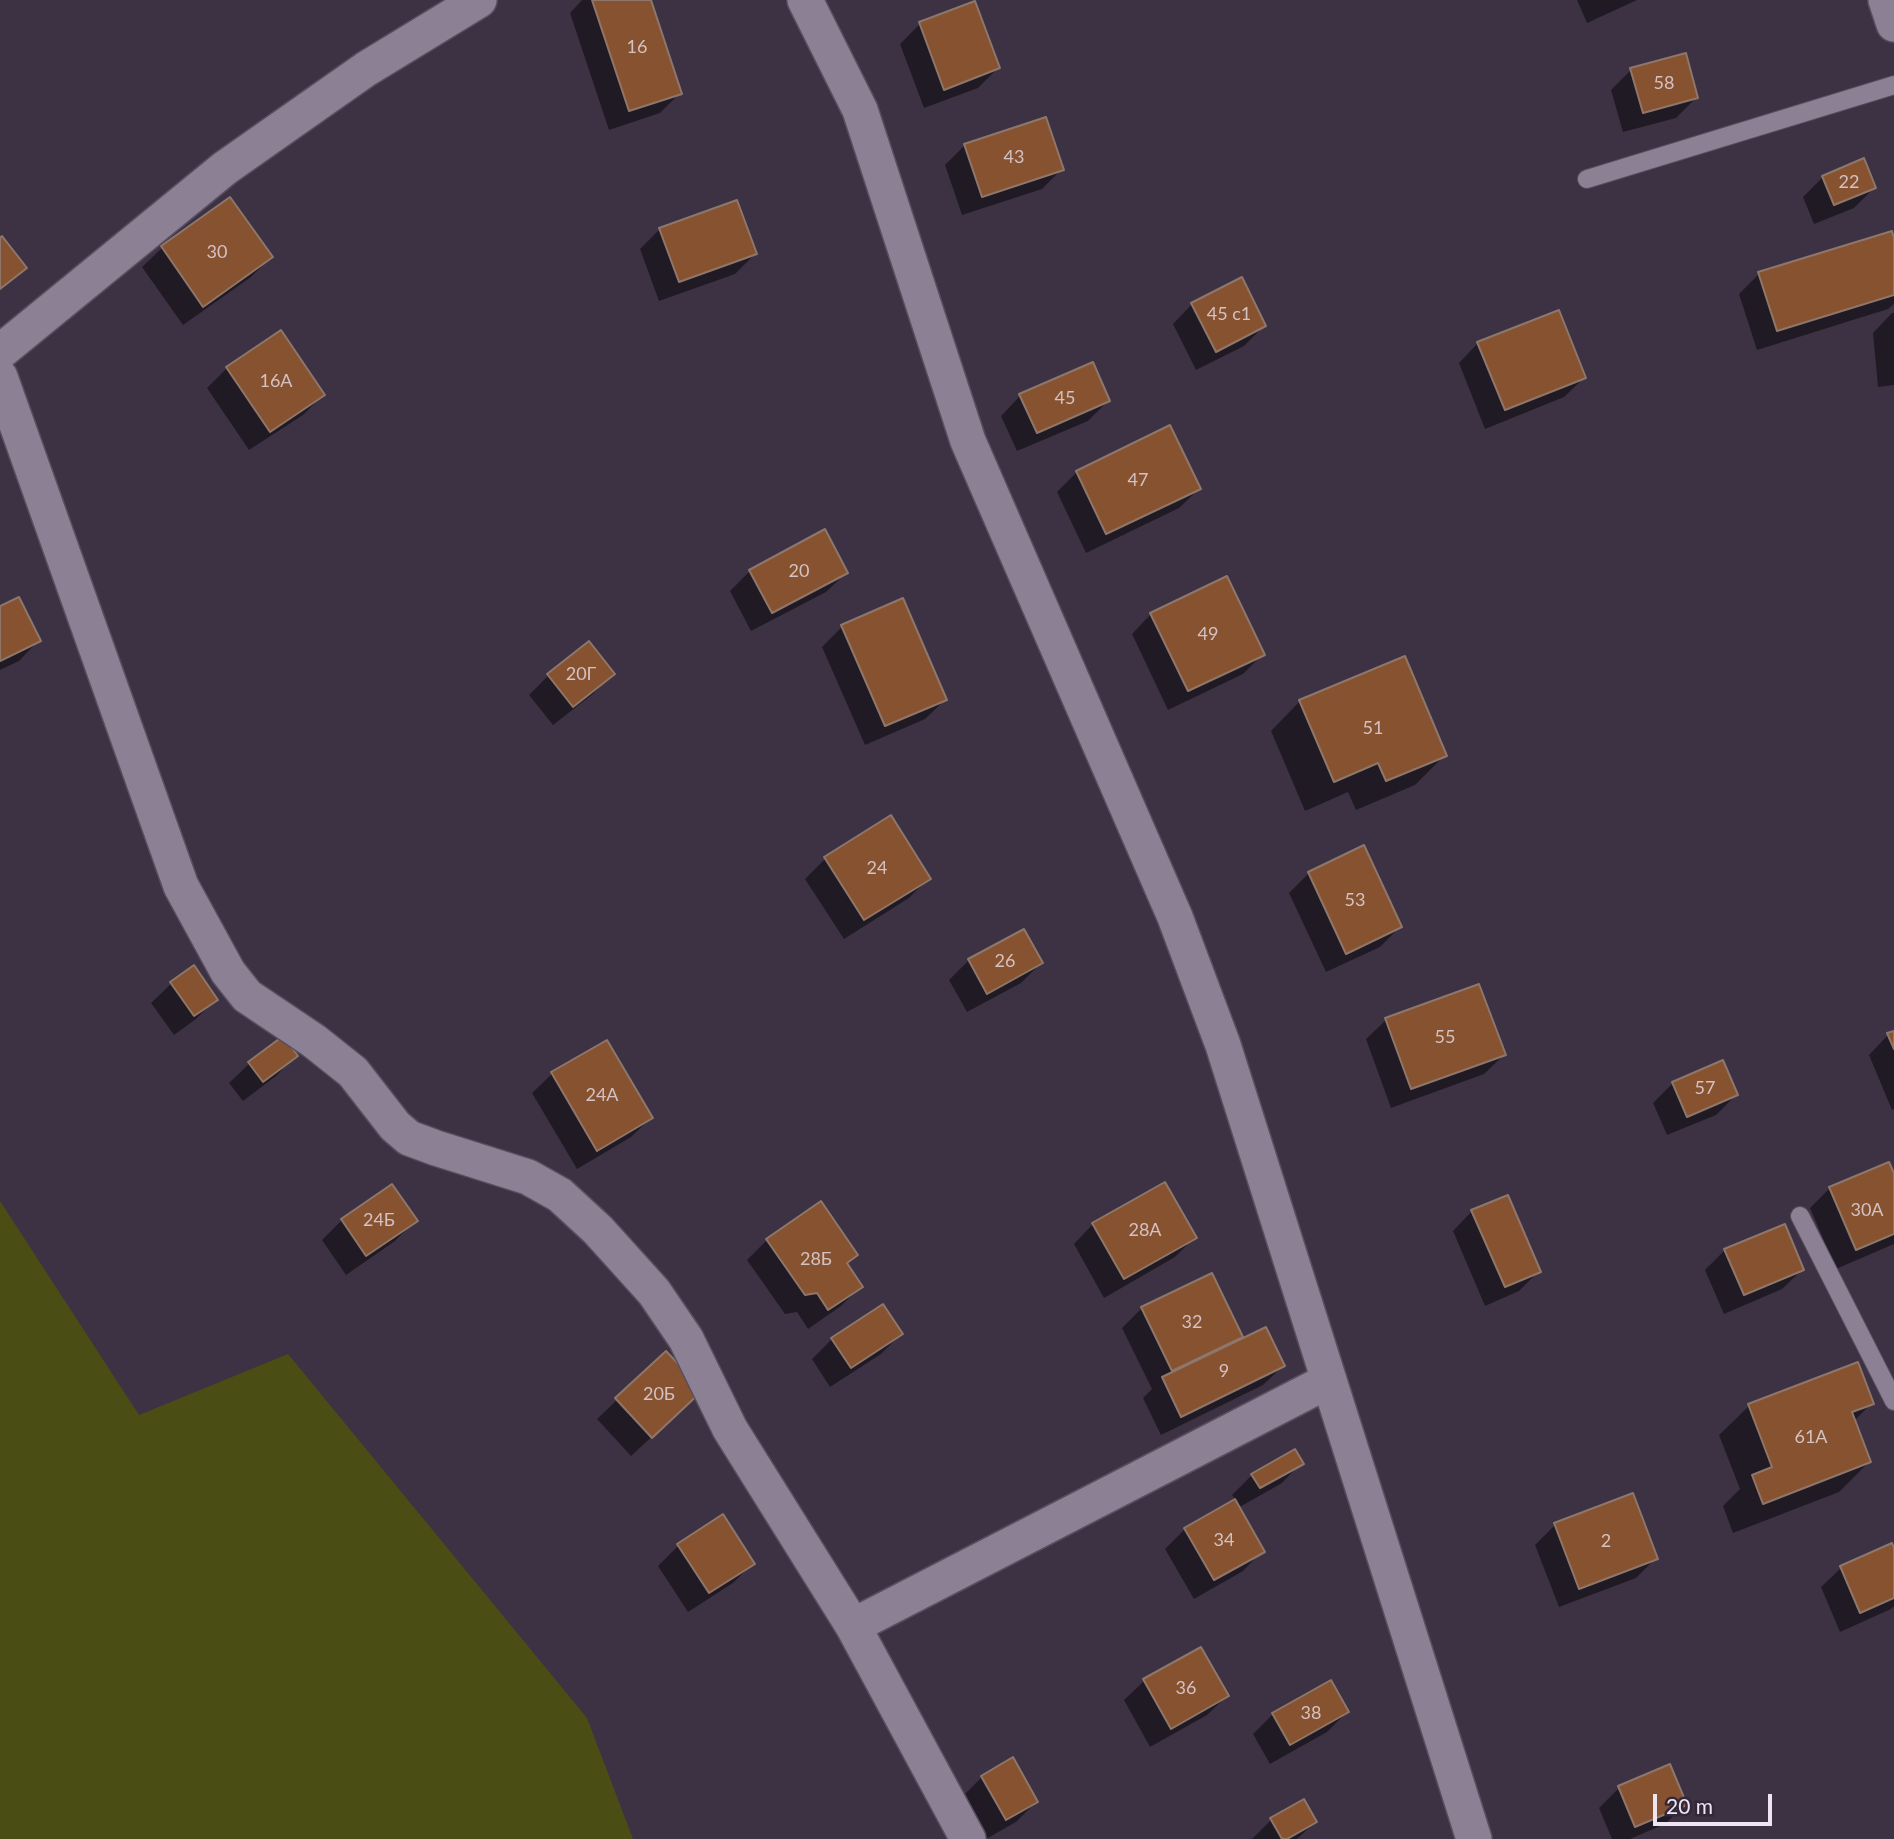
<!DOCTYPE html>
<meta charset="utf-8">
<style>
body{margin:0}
#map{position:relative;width:1894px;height:1839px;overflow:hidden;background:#3d3244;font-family:Lato,sans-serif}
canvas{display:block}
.scale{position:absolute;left:1653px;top:1794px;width:119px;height:32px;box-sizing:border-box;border:4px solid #ede6f2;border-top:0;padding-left:9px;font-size:21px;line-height:24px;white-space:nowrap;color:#ede6f2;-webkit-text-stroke:5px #33283a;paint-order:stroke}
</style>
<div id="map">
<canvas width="1894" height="1839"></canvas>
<div class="scale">20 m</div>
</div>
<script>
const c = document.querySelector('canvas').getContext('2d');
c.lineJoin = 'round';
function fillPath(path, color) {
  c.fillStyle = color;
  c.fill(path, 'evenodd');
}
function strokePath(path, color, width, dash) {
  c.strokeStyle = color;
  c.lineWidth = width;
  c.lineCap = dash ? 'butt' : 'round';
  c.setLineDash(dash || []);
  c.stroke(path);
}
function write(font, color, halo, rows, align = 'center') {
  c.font = font + ' Lato,sans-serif';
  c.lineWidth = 7;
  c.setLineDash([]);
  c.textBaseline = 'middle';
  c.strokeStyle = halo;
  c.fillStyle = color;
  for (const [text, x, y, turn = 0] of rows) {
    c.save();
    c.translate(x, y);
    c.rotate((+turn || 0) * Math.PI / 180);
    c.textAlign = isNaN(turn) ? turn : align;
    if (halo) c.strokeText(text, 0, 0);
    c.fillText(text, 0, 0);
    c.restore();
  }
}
const green = new Path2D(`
 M 0,1201 L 139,1415 L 288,1354 L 587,1718 L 633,1839 L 0,1839 Z`);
const shadow = new Path2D(`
 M 582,0 L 649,0 L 680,93 L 660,113 L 609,130 L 570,13 Z
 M 1577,0 L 1637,0 L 1587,23 Z
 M 920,24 L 998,68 L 978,88 L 924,108 L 900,44 Z
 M 1631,70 L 1696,98 L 1676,118 L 1623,132 L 1611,90 Z
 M 965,145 L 1062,169 L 1042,189 L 962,215 L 945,165 Z
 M 1823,177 L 1874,188 L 1854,208 L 1814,224 L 1803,197 Z
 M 230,199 L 271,257 L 251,277 L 183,325 L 142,267 L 162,248 Z
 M 660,229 L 755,254 L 735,274 L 659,301 L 640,249 Z
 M 1894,244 L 1894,304 L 1888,309 L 1757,350 L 1739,294 L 1759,274 Z
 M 1192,304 L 1264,326 L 1244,346 L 1196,370 L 1173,324 Z
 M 1892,313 L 1894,313 L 1894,385 L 1878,387 L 1873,333 Z
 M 1478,343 L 1584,378 L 1564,397 L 1485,429 L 1459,363 Z
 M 227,368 L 323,395 L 303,415 L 249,450 L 207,388 Z
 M 1020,396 L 1108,401 L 1088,421 L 1017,451 L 1001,416 Z
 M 1077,472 L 1199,489 L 1179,508 L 1086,553 L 1057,492 Z
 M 750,571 L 846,573 L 826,592 L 751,631 L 730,591 Z
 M 0,608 L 38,641 L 19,661 L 0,670 Z
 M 1151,614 L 1262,655 L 1243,674 L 1168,710 L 1132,634 Z
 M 842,627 L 945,700 L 925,719 L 865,745 L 822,647 Z
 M 612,674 L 593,694 L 553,725 L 529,695 L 549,675 Z
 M 1300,701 L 1445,755 L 1415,785 L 1356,810 L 1348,792 L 1305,811 L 1271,731 Z
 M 825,859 L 929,878 L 909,898 L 844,939 L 805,879 Z
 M 1309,873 L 1400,927 L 1380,947 L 1326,972 L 1289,893 Z
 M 969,960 L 1041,963 L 1021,983 L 967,1012 L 949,980 Z
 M 171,984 L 216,999 L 196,1019 L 174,1035 L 151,1003 Z
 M 1386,1020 L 1504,1055 L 1484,1074 L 1391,1108 L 1366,1039 Z
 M 1894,1032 L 1894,1109 L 1892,1110 L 1869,1055 L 1888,1035 Z
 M 282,1038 L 295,1056 L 276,1076 L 243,1101 L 229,1083 L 249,1064 Z
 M 552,1074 L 651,1118 L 631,1137 L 577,1169 L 532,1093 Z
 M 1673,1083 L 1736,1095 L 1716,1115 L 1667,1135 L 1653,1103 Z
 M 1894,1177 L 1894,1244 L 1836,1269 L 1810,1208 L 1830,1188 Z
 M 1472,1211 L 1538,1272 L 1519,1291 L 1485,1306 L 1453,1231 Z
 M 342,1220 L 415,1221 L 395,1241 L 346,1275 L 322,1240 Z
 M 1093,1224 L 1195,1237 L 1175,1257 L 1104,1298 L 1074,1244 Z
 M 767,1240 L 856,1255 L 846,1265 L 861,1286 L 841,1306 L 808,1329 L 797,1312 L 785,1314 L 747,1260 Z
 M 1725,1250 L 1802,1270 L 1782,1289 L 1724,1314 L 1705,1270 Z
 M 1211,1275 L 1243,1340 L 1283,1366 L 1263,1385 L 1161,1435 L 1143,1398 L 1152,1389 L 1122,1328 L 1142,1308 Z
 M 901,1334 L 881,1354 L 830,1387 L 812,1359 L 832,1339 Z
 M 666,1353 L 681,1410 L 631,1456 L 597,1419 Z
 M 1872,1403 L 1854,1421 L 1869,1462 L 1839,1492 L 1733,1533 L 1723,1506 L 1740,1489 L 1719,1435 L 1749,1406 Z
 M 1301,1463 L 1282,1483 L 1238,1508 L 1262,1551 L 1243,1571 L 1194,1599 L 1165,1549 L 1185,1529 L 1236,1500 L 1232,1495 L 1252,1475 Z
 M 723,1516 L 753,1563 L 733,1583 L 688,1612 L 658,1566 L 678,1546 Z
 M 1555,1525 L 1656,1558 L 1636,1578 L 1559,1607 L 1535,1545 Z
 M 1894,1552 L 1894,1606 L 1891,1609 L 1840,1632 L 1821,1587 L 1841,1568 Z
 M 1144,1681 L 1227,1696 L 1207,1715 L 1150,1747 L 1124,1700 Z
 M 1347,1712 L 1327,1732 L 1270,1764 L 1253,1734 L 1273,1714 Z
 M 1669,1766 L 1685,1805 L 1665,1824 L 1630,1839 L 1612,1839 L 1599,1808 L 1619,1788 Z
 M 982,1777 L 1036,1802 L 1016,1822 L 986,1839 L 962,1797 Z
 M 1271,1820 L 1315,1822 L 1297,1839 L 1252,1839 Z`);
const building = new Path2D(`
 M 592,0 L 651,0 L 682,94 L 629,111 Z
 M 975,1 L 1000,68 L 944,90 L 919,22 Z
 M 1686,53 L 1698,98 L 1643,113 L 1630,68 Z
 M 1046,117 L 1064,170 L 982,197 L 964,144 Z
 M 1864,158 L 1876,188 L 1834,205 L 1822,176 Z
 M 230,197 L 273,257 L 203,307 L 161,246 Z
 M 737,200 L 757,254 L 679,282 L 659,228 Z
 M 1892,231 L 1894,238 L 1894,295 L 1777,331 L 1758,272 Z
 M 2,236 L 27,268 L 0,289 L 0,238 Z
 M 1242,277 L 1266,326 L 1216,352 L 1191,303 Z
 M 1559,310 L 1586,378 L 1505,410 L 1477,342 Z
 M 281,330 L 325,395 L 270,432 L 226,367 Z
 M 1093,362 L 1110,401 L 1037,433 L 1019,394 Z
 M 1170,425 L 1201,489 L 1106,534 L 1076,471 Z
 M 825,529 L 848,573 L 772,613 L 749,570 Z
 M 1227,576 L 1265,655 L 1188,691 L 1150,613 Z
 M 19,597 L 41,641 L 0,661 L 0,606 Z
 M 903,598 L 947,700 L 885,726 L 841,625 Z
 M 589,641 L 615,674 L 573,707 L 547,674 Z
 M 1405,656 L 1447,756 L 1386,781 L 1378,763 L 1334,782 L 1299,700 Z
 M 891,815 L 931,879 L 864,920 L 824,857 Z
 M 1364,845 L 1402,927 L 1346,954 L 1308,872 Z
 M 1024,929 L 1043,963 L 987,994 L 968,959 Z
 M 194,965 L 218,1000 L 194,1016 L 170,982 Z
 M 1479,984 L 1506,1055 L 1411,1089 L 1385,1018 Z
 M 1894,1031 L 1894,1049 L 1887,1033 Z
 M 283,1036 L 298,1056 L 263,1082 L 248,1062 Z
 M 607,1040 L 653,1118 L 597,1151 L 551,1072 Z
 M 1723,1060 L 1738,1095 L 1687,1117 L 1672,1082 Z
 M 1889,1162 L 1894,1173 L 1894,1234 L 1856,1250 L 1829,1187 Z
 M 1165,1182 L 1197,1238 L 1124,1279 L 1092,1223 Z
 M 392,1184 L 418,1221 L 366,1256 L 341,1219 Z
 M 1508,1195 L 1541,1272 L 1505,1287 L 1471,1210 Z
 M 821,1201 L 858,1255 L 847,1263 L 863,1287 L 828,1310 L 817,1293 L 805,1295 L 766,1239 Z
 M 1785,1224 L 1804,1270 L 1744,1295 L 1724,1249 Z
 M 1212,1273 L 1243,1337 L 1172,1371 L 1141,1307 Z
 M 883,1304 L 903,1334 L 851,1368 L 831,1338 Z
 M 1266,1327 L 1285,1366 L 1181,1417 L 1162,1377 Z
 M 666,1351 L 703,1390 L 652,1438 L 615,1398 Z
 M 1858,1362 L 1874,1404 L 1852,1412 L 1871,1462 L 1763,1504 L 1752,1475 L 1772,1467 L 1748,1404 Z
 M 1295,1449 L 1304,1464 L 1260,1488 L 1251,1474 Z
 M 1633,1493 L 1658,1559 L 1579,1589 L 1554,1523 Z
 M 1235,1499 L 1265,1552 L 1214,1580 L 1184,1528 Z
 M 723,1514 L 755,1564 L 709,1593 L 677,1544 Z
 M 1892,1543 L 1894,1548 L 1894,1598 L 1860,1613 L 1840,1566 Z
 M 1201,1647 L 1229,1696 L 1171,1729 L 1143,1679 Z
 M 1331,1680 L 1349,1712 L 1290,1745 L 1272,1713 Z
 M 1013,1757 L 1038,1802 L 1006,1820 L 981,1776 Z
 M 1670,1764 L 1687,1805 L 1635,1827 L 1618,1786 Z
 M 1304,1799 L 1317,1822 L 1287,1839 L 1282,1839 L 1270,1818 Z`);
const service = new Path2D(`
 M 1587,179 L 1894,85
 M 1800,1216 L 1894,1401`);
const minor = new Path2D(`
 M 805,0 L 860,110 L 968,441 L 1175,917 L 1223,1045 L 1474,1839
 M 1886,0 L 1894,24
 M 0,352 L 225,168 L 366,69 L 479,0
 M 0,377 L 181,886 L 228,972 L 247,996 L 314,1041 L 353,1072 L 395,1126 L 409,1138 L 436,1148 L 528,1177 L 560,1195 L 598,1230 L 654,1292 L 686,1339 L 730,1429 L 853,1626 L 1328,1381
 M 853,1626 L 968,1839`);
const numberNames = [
 ["16",637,47],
 ["58",1664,83],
 ["43",1014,157],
 ["22",1849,182],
 ["30",217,252],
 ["45 с1",1229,314],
 ["16А",276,381],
 ["45",1065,398],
 ["47",1138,480],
 ["20",799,571],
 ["49",1208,634],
 ["20Г",581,674],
 ["51",1373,728],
 ["24",877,868],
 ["53",1355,900],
 ["26",1005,961],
 ["55",1445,1037],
 ["57",1705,1088],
 ["24А",602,1095],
 ["30А",1867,1210],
 ["24Б",379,1220],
 ["28А",1145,1230],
 ["28Б",816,1259],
 ["32",1192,1322],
 ["9",1224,1371],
 ["20Б",659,1394],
 ["61А",1811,1437],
 ["34",1224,1540],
 ["2",1606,1541],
 ["36",1186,1688],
 ["38",1311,1713]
];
fillPath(green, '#4a4d14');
fillPath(shadow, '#0007');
fillPath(building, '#875230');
strokePath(building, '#8e776a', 2);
strokePath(service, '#584e5e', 20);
strokePath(minor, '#584e5e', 38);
strokePath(service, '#8c8095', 18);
strokePath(minor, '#8c8095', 35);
write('18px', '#d4c1c2', null, numberNames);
</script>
